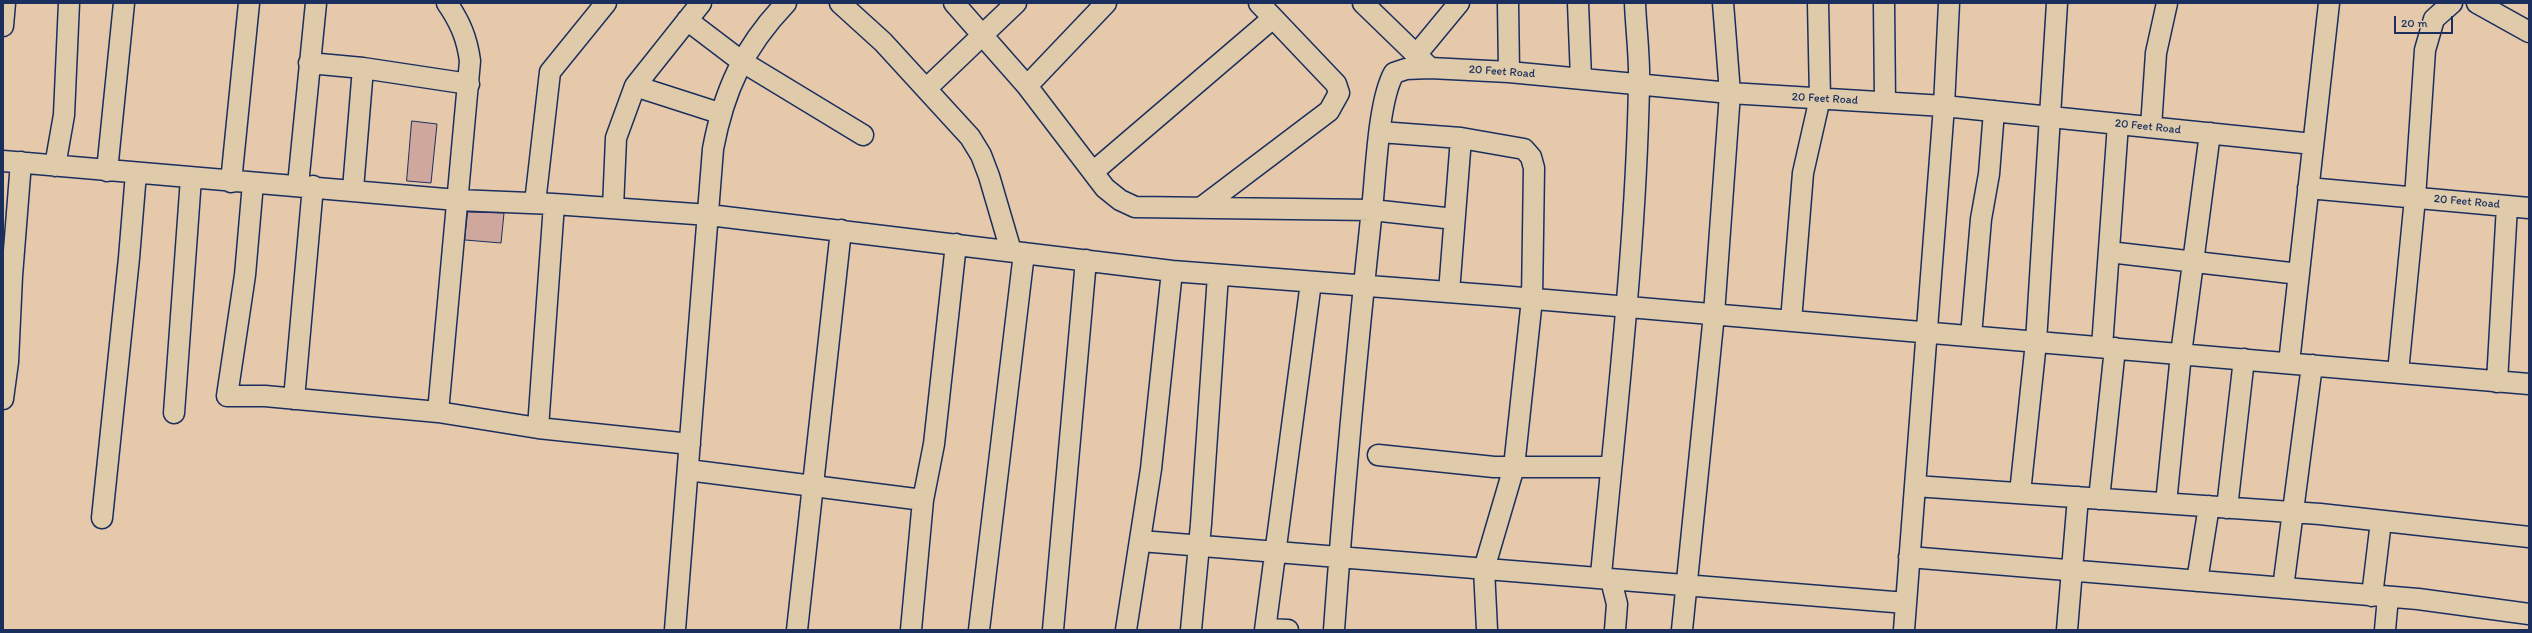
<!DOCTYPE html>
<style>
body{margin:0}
#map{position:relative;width:2532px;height:633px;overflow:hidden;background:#e6c8aa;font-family:Itim,sans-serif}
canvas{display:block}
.frame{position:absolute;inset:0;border:4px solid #1b2f5e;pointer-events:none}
.scale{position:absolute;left:2394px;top:16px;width:59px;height:18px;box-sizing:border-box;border:2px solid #1b2f5e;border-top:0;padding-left:5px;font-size:12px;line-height:14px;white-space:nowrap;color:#1b2f5e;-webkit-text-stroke:3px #dfcbaa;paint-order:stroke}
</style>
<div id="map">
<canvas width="2532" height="633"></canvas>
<div class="frame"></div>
<div class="scale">20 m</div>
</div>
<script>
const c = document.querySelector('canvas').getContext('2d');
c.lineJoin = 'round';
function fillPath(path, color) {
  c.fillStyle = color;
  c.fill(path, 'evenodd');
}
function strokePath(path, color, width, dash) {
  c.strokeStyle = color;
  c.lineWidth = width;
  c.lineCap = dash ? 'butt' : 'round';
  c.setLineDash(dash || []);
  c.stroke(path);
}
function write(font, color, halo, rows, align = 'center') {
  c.font = font + ' Itim,sans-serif';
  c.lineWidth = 3.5;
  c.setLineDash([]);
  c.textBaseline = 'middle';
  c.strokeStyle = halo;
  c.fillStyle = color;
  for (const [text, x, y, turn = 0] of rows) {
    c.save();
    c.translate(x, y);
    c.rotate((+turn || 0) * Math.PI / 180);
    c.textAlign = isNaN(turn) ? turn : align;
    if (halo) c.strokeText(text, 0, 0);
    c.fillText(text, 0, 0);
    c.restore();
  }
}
const building = new Path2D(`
 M 412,121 L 437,124 L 431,183 L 407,181 Z
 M 468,212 L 504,213 L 501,243 L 465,240 Z`);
const minor = new Path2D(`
 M 840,3 L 883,42 L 970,137 L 981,155 L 989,176 L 1011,251
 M 954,3 L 1027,86 L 1105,188 L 1120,200 L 1135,207 L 1372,210 L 1454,219
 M 1363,3 L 1430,68
 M 1508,3 L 1509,72
 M 1578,3 L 1581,78
 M 1884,3 L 1885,102
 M 2477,3 L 2529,32
 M 687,20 L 741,61 L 863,135
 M 3,26 L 5,3
 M 1416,55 L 1459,3
 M 309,63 L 363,68 L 469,84
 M 635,86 L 701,3
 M 1027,86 L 1106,3
 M 927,88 L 1016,3
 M 2151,127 L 2156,53 L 2167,3
 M 1380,132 L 1461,138 L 1524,149 L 1531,157 L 1534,168 L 1532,299 L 1514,467 L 1484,569 L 1487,630
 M 3,161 L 457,200 L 554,204 L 709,215 L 1172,271 L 1500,296 L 2529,384
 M 55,166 L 64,115 L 69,3
 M 107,171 L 124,3
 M 1093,172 L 1273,18
 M 231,182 L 249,3
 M 253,183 L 245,275 L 227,396 L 265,396 L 438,412 L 538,428 L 690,444
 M 298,185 L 316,3
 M 2308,188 L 2529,208
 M 353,189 L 363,68
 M 535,203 L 550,72 L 606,3
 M 1202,207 L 1329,111 L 1339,93 L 1336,84 L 1259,3
 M 613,208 L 616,138 L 635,86 L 719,113
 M 2109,252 L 2299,274
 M 1449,292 L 1461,138
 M 1791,321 L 1803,173 L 1820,98 L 1818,3
 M 1971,336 L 1981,219 L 1989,174 L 1994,111
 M 2102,347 L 2118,124
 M 2289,363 L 2329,3
 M 2398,372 L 2415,198 L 2425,50 L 2434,19 L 2452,3
 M 2497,382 L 2507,206
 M 3,399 L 8,362 L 12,276 L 21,162
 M 294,399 L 313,186
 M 438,412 L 470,61 C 467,38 460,22 447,3
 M 174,413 L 191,178
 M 538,428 L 554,204
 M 1378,455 L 1494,467 L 1611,467
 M 688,470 L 923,500
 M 1915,486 L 2320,514 L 2529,537
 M 2020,493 L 2036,342 L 2057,3
 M 2099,499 L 2115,348
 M 2166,503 L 2181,354 L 2210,133
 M 2227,508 L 2244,359
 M 102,518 L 129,258 L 136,173
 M 1141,541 L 1906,603
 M 1909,557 L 2418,599 L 2529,614
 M 2197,581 L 2209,506
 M 2283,588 L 2312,365
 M 2372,596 L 2381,521
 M 1266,629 L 1288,630
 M 675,630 L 713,149 C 724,90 744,47 786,3
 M 797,630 L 841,230
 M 911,630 L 923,500 L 934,444 L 956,244
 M 979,630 L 1024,253
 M 1053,630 L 1086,260
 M 1126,630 L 1151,469 L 1172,271
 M 1191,630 L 1201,524 L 1218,275
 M 1265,630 L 1311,282
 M 1334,630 C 1344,489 1357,349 1372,209 C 1376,174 1378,101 1394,73 L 1406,69 L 1430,68 L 1509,72 L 1730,93 L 1944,106 L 2313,144
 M 1615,630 L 1617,604 L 1611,580 L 1601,575 C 1616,413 1636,247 1639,84 C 1640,58 1636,30 1635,3
 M 1682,630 L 1714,314 L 1730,93 L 1723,3
 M 1904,630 L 1944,106 L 1949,3
 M 2067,630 L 2078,497
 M 2385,630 L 2388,597`);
const streetNames = [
 ["20 Feet Road",1502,72,4],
 ["20 Feet Road",1825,99,3],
 ["20 Feet Road",2148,127,6],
 ["20 Feet Road",2467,202,5]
];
fillPath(building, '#cfa79c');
strokePath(building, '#1b2f5e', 1);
strokePath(minor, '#1b2f5e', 23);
strokePath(minor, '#dfcbaa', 20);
write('12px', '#1b2f5e', '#dfcbaa', streetNames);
</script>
